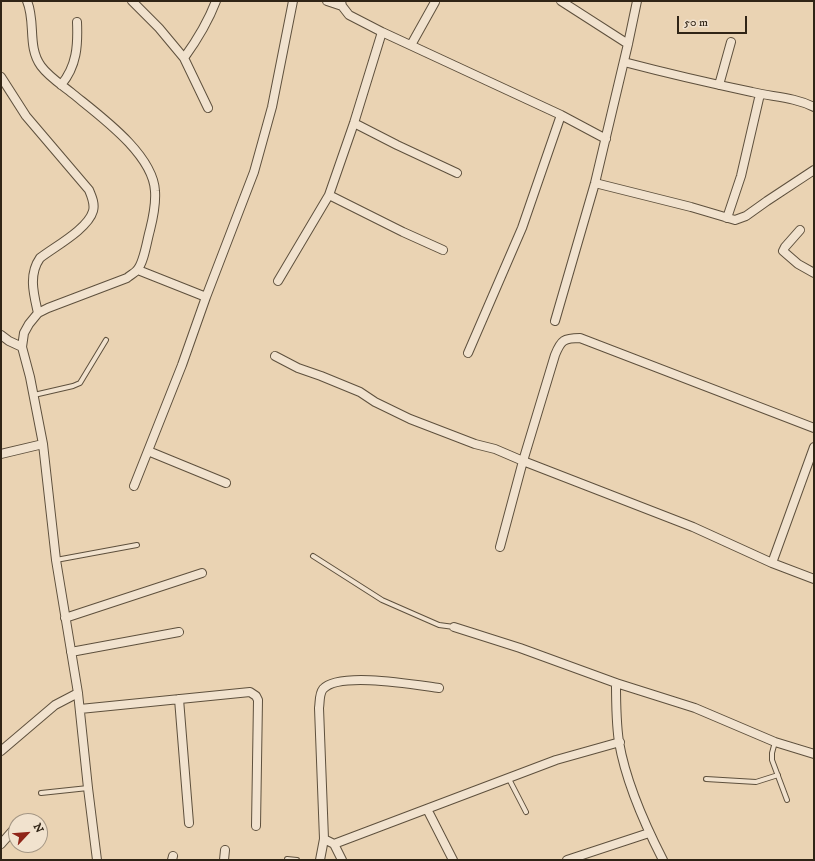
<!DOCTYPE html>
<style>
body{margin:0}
#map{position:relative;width:815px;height:861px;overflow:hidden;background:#ead3b3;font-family:"IM FELL DW Pica",serif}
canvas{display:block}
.frame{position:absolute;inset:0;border:2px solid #302416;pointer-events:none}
.north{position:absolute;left:8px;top:813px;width:40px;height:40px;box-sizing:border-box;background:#f1e2ce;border:1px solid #a49684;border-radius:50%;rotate:64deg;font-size:11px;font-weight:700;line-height:16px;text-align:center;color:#302416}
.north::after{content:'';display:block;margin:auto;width:14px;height:18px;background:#8f2418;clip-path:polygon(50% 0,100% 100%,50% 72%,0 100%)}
.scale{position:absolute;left:677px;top:16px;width:70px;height:18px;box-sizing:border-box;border:2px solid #302416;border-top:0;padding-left:5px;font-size:12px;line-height:14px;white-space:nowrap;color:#302416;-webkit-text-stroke:3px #f1e2ce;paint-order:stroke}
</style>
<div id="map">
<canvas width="815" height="861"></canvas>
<div class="frame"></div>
<div class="north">N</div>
<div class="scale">50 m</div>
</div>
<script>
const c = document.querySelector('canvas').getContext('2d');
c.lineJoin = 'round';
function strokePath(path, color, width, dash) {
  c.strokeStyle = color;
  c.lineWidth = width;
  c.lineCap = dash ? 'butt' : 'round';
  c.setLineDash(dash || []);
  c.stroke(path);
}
const lane = new Path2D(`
 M 34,395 L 73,386 L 80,383 L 106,340
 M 313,556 L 382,600 L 439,625 L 454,627
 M 56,560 L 137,545
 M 775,742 L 772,753 L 772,760 L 787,800
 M 509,779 L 526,812
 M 706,779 L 756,782 L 778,775
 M 41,793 L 88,788
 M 287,859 L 297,860`);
const street = new Path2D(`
 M 27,1 C 36,22 27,47 41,66 C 49,77 62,85 73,94 C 100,116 153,154 155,191 C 156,204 153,218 150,230 C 147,240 144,263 137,270 C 135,273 130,275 127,278 L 48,308 L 38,313 L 29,324 L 24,333 L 22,347 L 30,377 L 43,444 L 56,560 L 78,693 L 88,788 L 97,860
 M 132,1 L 159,28 L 184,58 L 208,108
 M 327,1 L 342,6
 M 341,1 L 342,6 L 349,15 L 382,32 L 561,115 L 606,139
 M 561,1 L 628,44
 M 411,45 L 435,2
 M 184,58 C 197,40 208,22 216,1
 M 624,62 C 666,73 709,83 752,92 C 773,97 794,97 814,107
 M 1,77 L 26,116 L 89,190 C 92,197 95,204 93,211 C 88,229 54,247 40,258 C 28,275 34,295 38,313
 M 61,85 C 77,66 78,45 77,22
 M 719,85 L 731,42
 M 354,123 L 397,145 L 457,173
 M 595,183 L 691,207 L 735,220 L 746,216 L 767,201 L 814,170
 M 329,195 L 403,232 L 443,250
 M 727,218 L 741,176 L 760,94
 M 800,230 L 785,247 L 783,251 L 798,264 L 814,273
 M 138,270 L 206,297
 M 278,281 L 329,195 L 354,123 L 382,32
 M 555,321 L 595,183 L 628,44 L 637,1
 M 1,335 L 9,341 L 22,347
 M 468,353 L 522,228 L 561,115
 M 275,356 L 298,368 L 321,376 L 360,392 L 375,402 L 410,419 L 475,444 L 495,449 L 523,461 L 693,527 L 772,563 L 814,579
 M 148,451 L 226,483
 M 1,454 L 43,444
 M 134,486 L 182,365 L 206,297 L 254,172 L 272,107 L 293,1
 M 500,547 L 523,461 L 555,355 C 561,340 564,338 580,338 L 814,428
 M 772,563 L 814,447
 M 65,618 L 202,573
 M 454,627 L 520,648 L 616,683 L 695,708 L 775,742 L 814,754
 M 71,652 L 179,632
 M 616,683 C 616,703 616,722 619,742 C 626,783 644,823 663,860
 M 179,699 L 189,823
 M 80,709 L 250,692 L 256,696 L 258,700 L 256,826
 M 1,751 L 55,705 L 78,693
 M 427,809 L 453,860
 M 324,839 L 334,844 L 342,860
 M 1,844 L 15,828
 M 334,844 L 556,760 L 620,742
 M 172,860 L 173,856
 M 224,860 L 225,850
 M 320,860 L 324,839 L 319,708 C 320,702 319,694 323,689 C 339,671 416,685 439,688
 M 567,860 L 649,833`);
strokePath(lane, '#5e503d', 6);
strokePath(street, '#5e503d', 10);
strokePath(lane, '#f1e2ce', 4);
strokePath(street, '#f1e2ce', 8);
</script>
